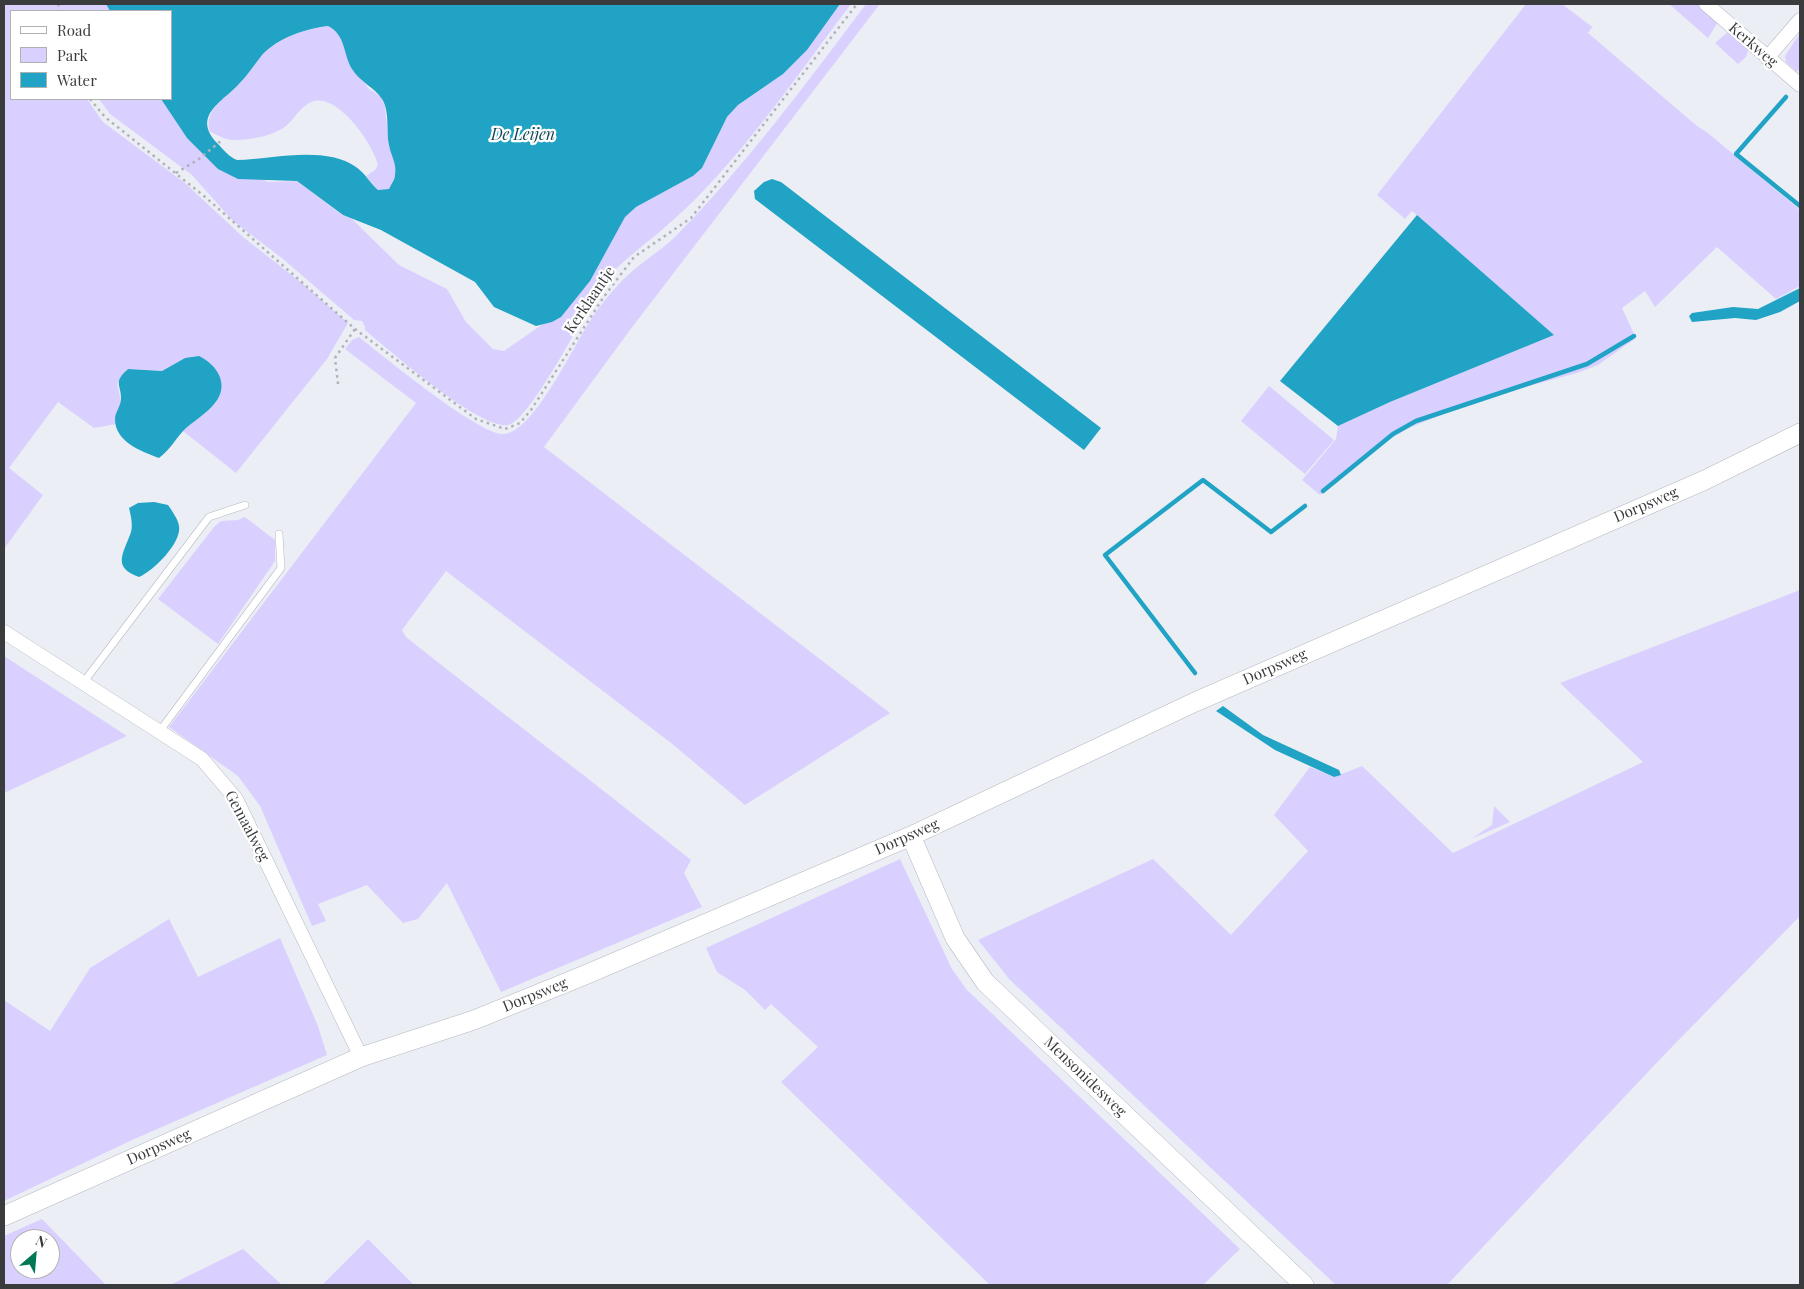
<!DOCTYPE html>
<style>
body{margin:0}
#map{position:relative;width:1804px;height:1289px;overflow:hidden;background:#ebeef4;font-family:"Playfair Display",serif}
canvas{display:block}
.frame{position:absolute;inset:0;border:5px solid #393b3d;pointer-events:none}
.legend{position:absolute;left:10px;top:10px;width:162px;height:90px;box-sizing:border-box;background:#fff;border:1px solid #b0b1b1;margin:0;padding:6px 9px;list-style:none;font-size:15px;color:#393b3d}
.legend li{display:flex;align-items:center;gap:10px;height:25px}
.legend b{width:25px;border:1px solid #b0b1b1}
.north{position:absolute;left:10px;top:1229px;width:50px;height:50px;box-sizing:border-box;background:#fff;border:1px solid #b0b1b1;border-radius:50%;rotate:27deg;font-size:14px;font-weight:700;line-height:20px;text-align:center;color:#393b3d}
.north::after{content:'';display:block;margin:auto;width:18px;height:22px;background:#007855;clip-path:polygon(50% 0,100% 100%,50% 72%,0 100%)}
</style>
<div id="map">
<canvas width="1804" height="1289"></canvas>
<div class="frame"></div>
<ul class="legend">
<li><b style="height:6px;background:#fff"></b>Road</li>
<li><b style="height:14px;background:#dad0ff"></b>Park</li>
<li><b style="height:14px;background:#20a3c4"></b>Water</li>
</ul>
<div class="north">N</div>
</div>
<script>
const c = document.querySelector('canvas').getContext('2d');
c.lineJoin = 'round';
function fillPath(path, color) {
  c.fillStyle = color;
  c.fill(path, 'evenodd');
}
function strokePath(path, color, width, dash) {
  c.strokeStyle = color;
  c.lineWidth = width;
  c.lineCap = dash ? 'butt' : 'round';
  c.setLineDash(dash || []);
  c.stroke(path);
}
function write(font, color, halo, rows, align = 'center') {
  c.font = font + ' "Playfair Display",serif';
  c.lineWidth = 4.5;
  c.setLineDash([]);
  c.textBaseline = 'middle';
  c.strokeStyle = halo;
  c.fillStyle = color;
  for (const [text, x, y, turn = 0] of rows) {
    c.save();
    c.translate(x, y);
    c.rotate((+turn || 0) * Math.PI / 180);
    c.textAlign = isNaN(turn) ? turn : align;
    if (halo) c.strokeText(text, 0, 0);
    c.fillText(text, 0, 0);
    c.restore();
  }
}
const green = new Path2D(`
 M 4,4 L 106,4 L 110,11 L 11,11 L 11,99 L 87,99 L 103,122 L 185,183 L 243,237 L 298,280 L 348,323 L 327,359 L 236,473 L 183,431 L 216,403 L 185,358 L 162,371 L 127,369 L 117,384 L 121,401 L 115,418 L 116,424 L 94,428 L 58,402 L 9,468 L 43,495 L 4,549 Z
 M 840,4 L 851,4 C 804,66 760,131 706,188 C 693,202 678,216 663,229 C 640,249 616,264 600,289 C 584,313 531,420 508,425 C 480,430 389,350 365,330 L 365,327 L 362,321 L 354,320 L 283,259 L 233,221 L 192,175 L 110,114 L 99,99 L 161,99 L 187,138 L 268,182 L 297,181 L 342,215 L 351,218 L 399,265 L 447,289 L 466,322 L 493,349 L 504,351 L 543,324 L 552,322 L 602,259 L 624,217 L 636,207 L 693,176 L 702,168 L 727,117 L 738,105 L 783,74 L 807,50 Z
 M 866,4 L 880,4 L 630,330 L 544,447 L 890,713 L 745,805 L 671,743 L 446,571 L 402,630 L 406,637 C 500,712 597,784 691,860 L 684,873 L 702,907 L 501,992 L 447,883 L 418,919 L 403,923 L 367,885 L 318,904 L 326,921 L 312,926 L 260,806 L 238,776 L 169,727 L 416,403 L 345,349 L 352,340 L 359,337 C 383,356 477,433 502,434 C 533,436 576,340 594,315 C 603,302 616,286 628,275 C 643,261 660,251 675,237 C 745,166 806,84 866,4 Z
 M 1526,4 L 1562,4 L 1591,26 L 1593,26 L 1588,33 L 1697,126 L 1708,133 L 1800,210 L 1800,286 L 1776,299 L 1717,247 L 1655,307 L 1645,291 L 1622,308 L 1636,338 L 1598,365 L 1577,373 L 1481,399 L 1411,427 L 1378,445 L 1320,495 L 1302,480 L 1336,439 L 1338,426 L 1390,402 L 1553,335 L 1417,215 L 1412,211 L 1405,219 L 1377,195 Z
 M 1669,4 L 1697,4 L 1718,22 L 1708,38 Z
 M 328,26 L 336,30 L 368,88 L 381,97 L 385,107 L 389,146 L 395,159 L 395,176 L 390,189 L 378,190 L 366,176 L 375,170 L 378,165 C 373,144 339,95 314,101 C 301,105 297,116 288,124 C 276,136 250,140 234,140 C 225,140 217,135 209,131 C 206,106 223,102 238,85 C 247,76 254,65 262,55 C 279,37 305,29 328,26 Z
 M 1729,31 L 1749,48 L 1746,57 L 1738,64 L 1715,43 Z
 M 1800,33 L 1800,68 L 1797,72 L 1786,62 L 1785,56 Z
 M 1269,386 L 1334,440 L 1305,474 L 1241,421 Z
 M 245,517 L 275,540 L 275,561 L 218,644 L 158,599 L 214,527 L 221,521 L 238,520 Z
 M 1800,590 L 1800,916 L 1665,1054 L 1447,1285 L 1336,1285 L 1010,980 L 978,940 L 1153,859 L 1231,935 L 1308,851 L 1274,815 L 1310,767 L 1334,777 L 1362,766 L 1453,853 L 1643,762 L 1560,683 Z
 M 4,656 L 127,736 L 4,793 Z
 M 1494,806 L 1510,822 L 1471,839 L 1492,825 Z
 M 900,859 L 952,969 L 967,990 L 1240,1249 L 1203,1285 L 990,1285 L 781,1082 L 818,1047 L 771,1004 L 765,1010 L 745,990 L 717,972 L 706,948 Z
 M 169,919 L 198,977 L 280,938 L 318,1026 L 327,1055 L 132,1140 L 4,1201 L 4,1000 L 50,1031 L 90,968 Z
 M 42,1219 L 106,1285 L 4,1285 L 4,1236 ZM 20,1239 L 50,1239 L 50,1269 L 20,1269 Z
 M 368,1239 L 414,1285 L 322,1285 Z
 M 243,1249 L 282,1285 L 170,1285 Z`);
const water = new Path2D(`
 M 106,4 L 840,4 L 807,50 L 783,74 L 738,105 L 727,117 L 702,168 L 693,176 L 636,207 L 625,217 L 590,281 L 561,317 L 552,322 L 536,326 L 494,307 L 475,282 L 381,230 L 343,215 L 297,181 L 238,179 L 218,169 L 187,138 L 161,99 L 171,99 L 171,11 L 110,11 ZM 328,26 C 346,35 343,54 352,69 C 359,81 375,88 382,99 C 390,112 386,130 389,145 C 391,156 397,163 395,175 C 395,179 391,185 389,189 L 378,190 C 370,183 365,173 356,167 C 325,145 273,159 237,160 C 229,157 224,150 217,143 C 192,116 221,103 238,85 C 247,76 254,65 262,55 C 279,37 305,29 328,26 Z
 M 772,179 L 781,182 L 1101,428 L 1084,450 L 755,199 L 754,191 L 764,182 Z
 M 1417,215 L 1554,335 L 1390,402 L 1338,426 L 1280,381 Z
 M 1800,288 L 1800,301 L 1780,312 L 1756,320 L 1735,318 L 1692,322 L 1689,316 L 1692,313 L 1733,307 L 1758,309 Z
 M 199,356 C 217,365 230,384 215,403 C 207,413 194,421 185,429 C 175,439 171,449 159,458 C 141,451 115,442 115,419 C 115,413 120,407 121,400 C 122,385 112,383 128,369 L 162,371 L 185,358 Z
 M 154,502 L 168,505 C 172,511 178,519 179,526 C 182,543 153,571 139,577 C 111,567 124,553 131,532 C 133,525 131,516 129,508 L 138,503 Z
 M 1223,706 L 1263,735 L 1339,770 L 1341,775 L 1334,777 L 1275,750 L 1216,711 Z`);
const stream = new Path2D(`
 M 1786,97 L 1736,154 L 1800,206
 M 1323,491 L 1393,434 L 1416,421 L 1587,364 L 1634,336
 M 1195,673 L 1105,555 L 1203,480 L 1271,532 L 1305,506`);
const path = new Path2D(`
 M 58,4 L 61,11
 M 90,99 L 105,117 L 204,196 L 355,329 L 476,419 L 505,429 L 520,423 L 531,410 L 603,298 L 634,257 L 691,218 L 857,4
 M 176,173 L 199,159 L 222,140
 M 338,384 L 335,358 L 355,329`);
const lane = new Path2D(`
 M 83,683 L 209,517 L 245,505
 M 159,732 L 281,568 L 279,534`);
const street = new Path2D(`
 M 1706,4 L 1800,85
 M 1767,58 L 1800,20
 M 4,632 L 202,759 L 236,799 L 361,1057`);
const secondary = new Path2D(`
 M 911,836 L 955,938 L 985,982 L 1304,1285
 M 4,1216 L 361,1057 L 474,1020 L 585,975 L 911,836 L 1195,702 L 1705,480 L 1800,433`);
const streetNames = [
 ["Kerkweg",1753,45,41],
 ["Kerklaantje",590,300,-56],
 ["Dorpsweg",1646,505,-23],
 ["Dorpsweg",1275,667,-24],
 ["Gemaalweg",247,826,62],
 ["Dorpsweg",907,837,-24],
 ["Dorpsweg",535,995,-22],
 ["Mensonidesweg",1085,1077,44],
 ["Dorpsweg",159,1147,-24]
];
const waterNames = [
 ["De Leijen",523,135]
];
fillPath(green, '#dad0ff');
fillPath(water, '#20a3c4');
strokePath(stream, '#20a3c4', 4.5);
strokePath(lane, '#b5b9bf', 8);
strokePath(street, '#b5b9bf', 15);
strokePath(secondary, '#b5b9bf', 20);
strokePath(path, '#b0b2b7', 2.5, [2.5, 4]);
strokePath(lane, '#fff', 7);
strokePath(street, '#fff', 14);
strokePath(secondary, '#fff', 19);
write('15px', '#393b3d', '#fff', streetNames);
write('italic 16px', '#134654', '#fff', waterNames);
</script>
